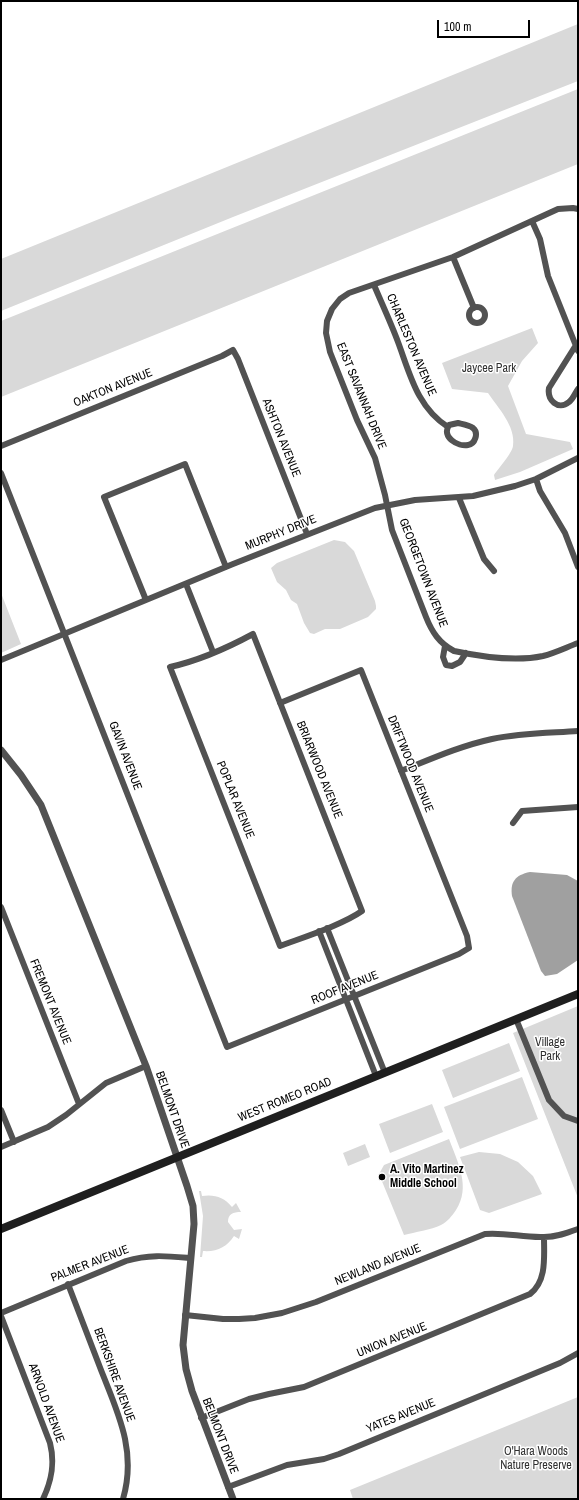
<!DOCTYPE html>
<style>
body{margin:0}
#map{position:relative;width:579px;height:1500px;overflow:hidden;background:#fff;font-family:"Archivo Narrow",sans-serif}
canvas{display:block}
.frame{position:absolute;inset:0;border:2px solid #000;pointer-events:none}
.scale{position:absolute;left:437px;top:20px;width:93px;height:18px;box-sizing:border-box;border:2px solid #000;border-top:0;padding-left:5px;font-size:12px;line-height:14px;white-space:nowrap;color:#000;-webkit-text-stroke:3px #fff;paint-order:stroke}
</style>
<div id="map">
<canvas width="579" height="1500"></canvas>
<div class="frame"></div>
<div class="scale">100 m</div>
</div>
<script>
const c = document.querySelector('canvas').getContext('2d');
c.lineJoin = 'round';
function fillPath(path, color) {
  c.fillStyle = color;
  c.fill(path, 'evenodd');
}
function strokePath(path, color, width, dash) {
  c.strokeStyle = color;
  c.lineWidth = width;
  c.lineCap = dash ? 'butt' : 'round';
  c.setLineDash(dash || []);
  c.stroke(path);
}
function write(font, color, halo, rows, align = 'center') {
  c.font = font + ' "Archivo Narrow",sans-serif';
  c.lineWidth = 3;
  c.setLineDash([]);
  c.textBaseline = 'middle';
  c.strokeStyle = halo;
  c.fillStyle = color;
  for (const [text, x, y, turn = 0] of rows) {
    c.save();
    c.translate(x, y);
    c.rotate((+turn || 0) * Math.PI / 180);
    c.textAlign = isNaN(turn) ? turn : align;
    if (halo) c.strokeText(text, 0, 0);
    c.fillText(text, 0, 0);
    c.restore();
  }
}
const green = new Path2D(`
 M 578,24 L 578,81 L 233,217 L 1,311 L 1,259 Z
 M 578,89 L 578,164 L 1,397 L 1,321 Z
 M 532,328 L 538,343 L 522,361 L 508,386 L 526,434 L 570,442 L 573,449 L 520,472 L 495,480 L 494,475 C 499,468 512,453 513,446 C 516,426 498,408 488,393 L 452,389 L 442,363 Z
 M 334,540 L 345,542 L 354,551 L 375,601 L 376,606 L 376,609 L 368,617 L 340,629 L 325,629 L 314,634 L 310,633 L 304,623 L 297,604 L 291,600 L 286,590 L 277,582 L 271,568 L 277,563 Z
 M 1,593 L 21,644 L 1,653 Z
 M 578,1006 L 578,1198 L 513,1033 Z
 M 509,1043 L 520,1071 L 453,1098 L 442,1070 Z
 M 522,1077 L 538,1119 L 460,1149 L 444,1107 Z
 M 432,1104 L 443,1132 L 390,1153 L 379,1124 Z
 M 449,1139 C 458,1163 471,1187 456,1210 C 452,1216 447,1222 441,1225 C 431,1230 415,1232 404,1235 L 379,1174 L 384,1165 Z
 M 365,1144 L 370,1157 L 348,1166 L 343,1153 Z
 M 479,1152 L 500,1154 L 518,1162 L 533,1176 L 542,1194 L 489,1213 L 480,1210 L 460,1157 Z
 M 199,1191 L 201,1191 L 202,1196 C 214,1194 224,1197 232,1207 L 236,1203 L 241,1212 C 233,1212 228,1214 228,1222 L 234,1230 L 242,1229 L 239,1239 L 234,1236 C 227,1247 217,1252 203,1251 L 202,1257 L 200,1257 L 203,1216 Z
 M 578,1397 L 578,1499 L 353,1499 L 350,1490 Z`);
const water = new Path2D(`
 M 530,872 L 567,875 L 578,881 L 578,960 L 557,974 L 545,976 L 541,971 L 512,896 C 510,882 515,875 530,872 Z`);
const minor = new Path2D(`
 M 578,209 L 573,208 L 558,209 L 453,257 L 349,293 L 340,299 L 332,309 L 327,321 L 326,333 L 330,352 L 357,420 L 375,458 L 385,495 L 392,530 L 426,617 C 432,632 439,643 454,651 C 482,657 515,662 543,656 C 555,653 567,647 578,643
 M 532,221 L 540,239 L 548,276 L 578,351
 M 453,257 L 474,308
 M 374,285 C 382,304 391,323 398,342 C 410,374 417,407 448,427
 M469 315a8 8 0 1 1 16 0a8 8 0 1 1-16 0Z
 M 576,345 L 549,388 C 547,400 558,411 569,402 C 573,399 575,393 578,389
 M 458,423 C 462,424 469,425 473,428 C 479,433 475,444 468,445 C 458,447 441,437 449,425 Z
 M 1,446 L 222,356 L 233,350 L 238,359 L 307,534
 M 1,473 L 227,1047 L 459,954 L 469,948 L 467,936 L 361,670 L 280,703
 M 536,479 L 540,491 L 565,533 L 578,567
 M 459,498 L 484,559 L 494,571
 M 186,584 L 213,652
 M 146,600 L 104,497 L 185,464 L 226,567
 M 253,634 L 362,911 C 342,925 304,937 280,946 L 170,667 C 197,661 229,647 253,634 Z
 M 445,646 L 443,657 L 446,665 L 452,666 L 460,662 L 466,653
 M 1,660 L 233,564 L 375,508 L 415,500 L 473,496 L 515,486 L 536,479 L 578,458
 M 401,771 C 431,759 460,746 492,739 C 520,733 549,733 578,731
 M 513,823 L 522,811 L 578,807
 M 1,907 L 79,1104
 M 327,928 L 385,1073
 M 319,931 L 376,1076
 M 516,1019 L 549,1100 L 564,1116 L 578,1121
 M 1,1110 L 14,1142
 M 1,1147 L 48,1127 L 66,1115 L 106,1083 L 146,1066
 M 68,1284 C 79,1313 90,1341 101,1370 C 118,1413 137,1451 123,1499
 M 1,1313 L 126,1261 C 149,1254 167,1256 190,1258
 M 185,1315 L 223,1319 L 239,1319 L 255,1318 L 282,1313 L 316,1302 L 485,1234 C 505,1232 524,1238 544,1237 C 556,1237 567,1233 578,1229
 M 1,1316 L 50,1443 C 55,1463 52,1480 43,1499
 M 201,1418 L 249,1399 L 269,1394 L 304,1387 L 530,1294 C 547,1281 544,1257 544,1237
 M 228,1487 L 287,1465 L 324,1459 L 339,1454 L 560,1363 L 578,1353`);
const tertiary = new Path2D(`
 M 1,750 L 21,775 L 41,805 L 146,1066 L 187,1186 L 193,1206 L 194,1224 L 183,1345 L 186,1369 L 192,1391 L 233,1499`);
const secondary = new Path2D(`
 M 1,1229 L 578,994`);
const markers = [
 [382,1177,4,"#000"]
];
const streetNames = [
 ["CHARLESTON AVENUE",411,345,67],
 ["OAKTON AVENUE",113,388,-22],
 ["EAST SAVANNAH DRIVE",361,396,68],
 ["ASHTON AVENUE",281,438,68],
 ["MURPHY DRIVE",281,533,-22],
 ["GEORGETOWN AVENUE",423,573,69],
 ["GAVIN AVENUE",125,756,69],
 ["DRIFTWOOD AVENUE",410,764,68],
 ["BRIARWOOD AVENUE",319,770,68],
 ["POPLAR AVENUE",235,800,68],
 ["ROOF AVENUE",345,988,-22],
 ["FREMONT AVENUE",50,1002,68],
 ["WEST ROMEO ROAD",285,1100,-22],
 ["BELMONT DRIVE",172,1110,71],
 ["PALMER AVENUE",90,1264,-21],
 ["NEWLAND AVENUE",378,1265,-22],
 ["UNION AVENUE",392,1340,-22],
 ["BERKSHIRE AVENUE",114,1375,70],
 ["ARNOLD AVENUE",46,1403,70],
 ["YATES AVENUE",401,1416,-22],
 ["BELMONT DRIVE",220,1436,69]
];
const parkNames = [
 ["Jaycee Park",489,369],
 ["Village",550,1043],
 ["Park",550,1057],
 ["O'Hara Woods",536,1452],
 ["Nature Preserve",536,1466]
];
const poiNames = [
 ["A. Vito Martinez",390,1170],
 ["Middle School",390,1184]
];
fillPath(green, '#d9d9d9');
fillPath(water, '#a0a0a0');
strokePath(minor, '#525252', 6);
strokePath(tertiary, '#525252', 7);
strokePath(secondary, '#1f1f1f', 8);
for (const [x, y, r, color] of markers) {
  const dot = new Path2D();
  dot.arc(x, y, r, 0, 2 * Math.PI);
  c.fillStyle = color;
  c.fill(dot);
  strokePath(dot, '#fff', 1.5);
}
write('12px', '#000', '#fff', streetNames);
write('12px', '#303030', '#fff', parkNames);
write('bold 12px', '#000', '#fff', poiNames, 'left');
</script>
